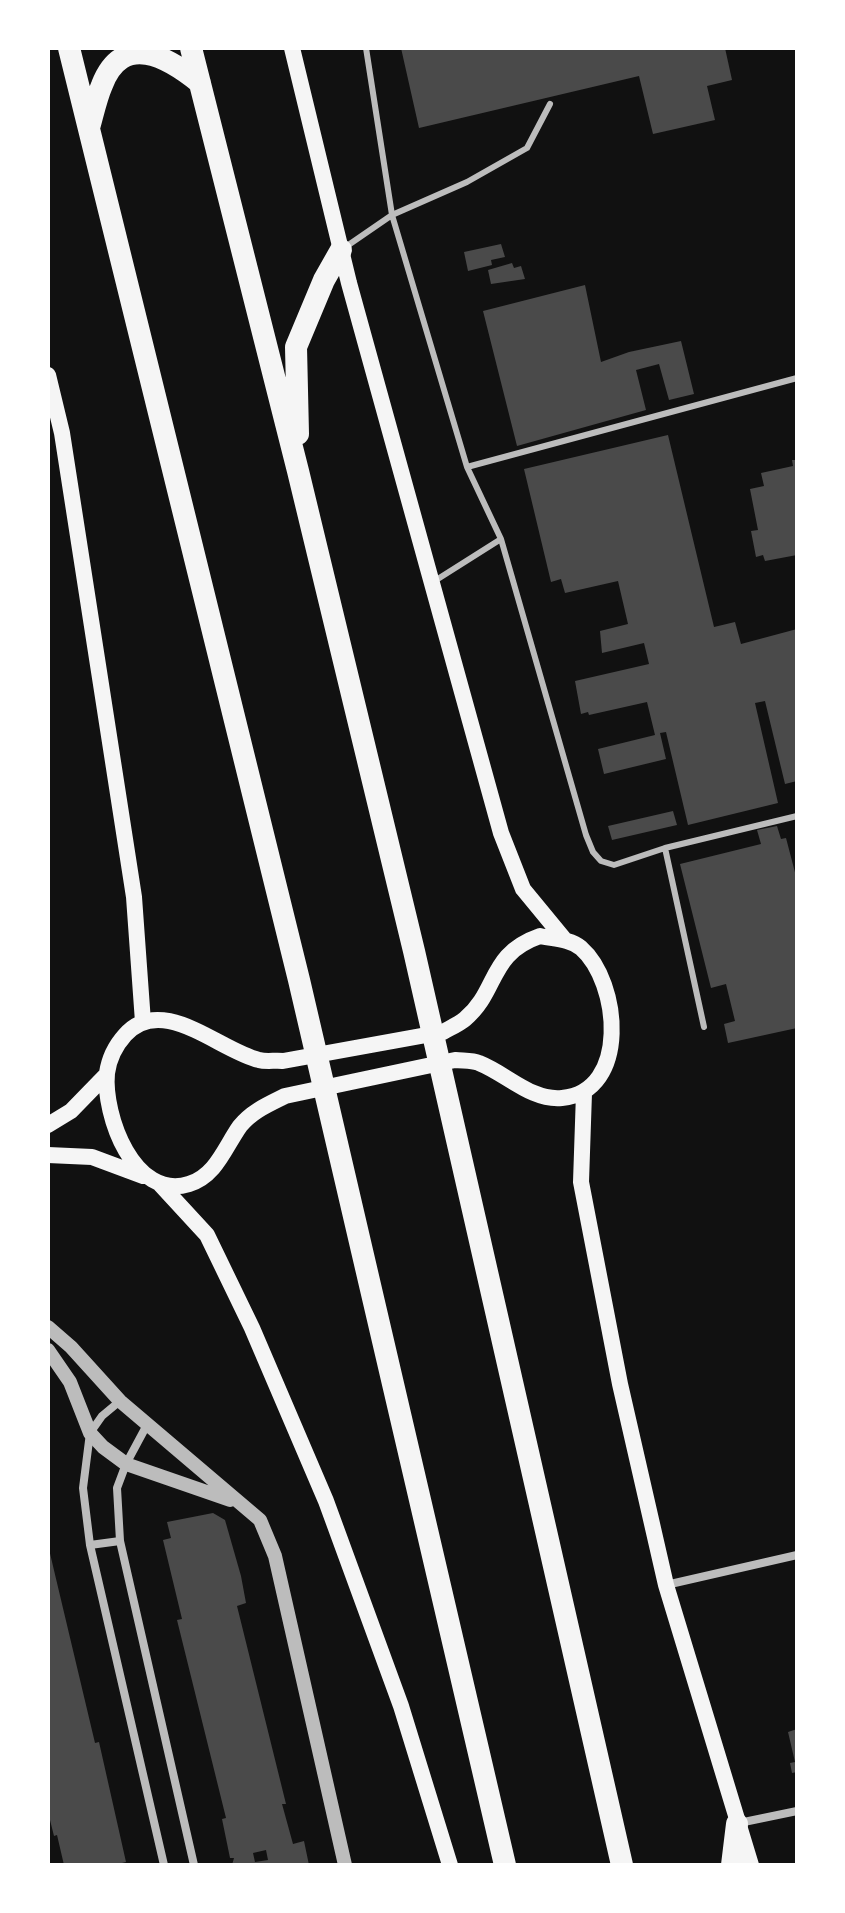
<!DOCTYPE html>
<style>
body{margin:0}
#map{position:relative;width:845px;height:1913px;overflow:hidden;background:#111;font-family:Quicksand,sans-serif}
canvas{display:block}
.frame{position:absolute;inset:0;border:50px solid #fff;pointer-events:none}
</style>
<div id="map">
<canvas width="845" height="1913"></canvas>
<div class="frame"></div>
</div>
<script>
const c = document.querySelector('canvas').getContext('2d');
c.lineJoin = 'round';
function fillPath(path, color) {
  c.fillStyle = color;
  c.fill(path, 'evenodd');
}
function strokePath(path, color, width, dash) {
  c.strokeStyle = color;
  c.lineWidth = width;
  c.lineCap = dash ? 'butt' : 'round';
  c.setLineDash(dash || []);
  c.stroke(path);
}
const building = new Path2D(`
 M 401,48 L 725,48 L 732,80 L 707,86 L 715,120 L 653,134 L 639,76 L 419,128 Z
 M 501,244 L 505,257 L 491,260 L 492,265 L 468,271 L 464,252 Z
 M 512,263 L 514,268 L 521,266 L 525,279 L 491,284 L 488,270 Z
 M 585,285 L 601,362 L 629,352 L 681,341 L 694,394 L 669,400 L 659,364 L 636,370 L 646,410 L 517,446 L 483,311 Z
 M 668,435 L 714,627 L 735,622 L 741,644 L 797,629 L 797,781 L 785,784 L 765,701 L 755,703 L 778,803 L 688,825 L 666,732 L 660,733 L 666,759 L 604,774 L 598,749 L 655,735 L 647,702 L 589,715 L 588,712 L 581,714 L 575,681 L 649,664 L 644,643 L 602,653 L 600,631 L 628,624 L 618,581 L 565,593 L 561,579 L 551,582 L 524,469 Z
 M 792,460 L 797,460 L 797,555 L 765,561 L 763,555 L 756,557 L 751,531 L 758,530 L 750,489 L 764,486 L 761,473 L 793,466 Z
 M 673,811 L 677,825 L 612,840 L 608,826 Z
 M 777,826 L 781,839 L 786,838 L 797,880 L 797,1028 L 728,1043 L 724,1024 L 735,1021 L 726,984 L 711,988 L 680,864 L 761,844 L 757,830 Z
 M 213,1513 L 225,1520 L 241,1576 L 246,1603 L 237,1606 L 286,1804 L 282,1804 L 293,1844 L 304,1841 L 309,1865 L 232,1865 L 234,1858 L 230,1858 L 222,1819 L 226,1818 L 177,1620 L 182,1619 L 163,1540 L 171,1538 L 167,1522 ZM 266,1850 L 268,1860 L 255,1862 L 253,1853 Z
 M 48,1545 L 95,1743 L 99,1742 L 126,1862 L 122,1863 L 122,1865 L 64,1865 L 57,1835 L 54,1836 L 48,1812 Z
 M 797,1729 L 797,1772 L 792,1773 L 790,1763 L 795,1762 L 788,1732 Z`);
const service = new Path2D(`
 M 366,48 L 392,215 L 467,467 L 501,539 L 433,582
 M 344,248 L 392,215 L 467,182 L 527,148 L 550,104
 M 467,467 L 797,378
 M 501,539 L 586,835 L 593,852 L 601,861 L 614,865 L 665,848 L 797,816
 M 665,848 L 704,1027`);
const minor = new Path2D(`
 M 120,1401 L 102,1416 L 90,1433 L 83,1488 L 90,1545 L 164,1865
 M 148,1423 L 126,1464 L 117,1488 L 120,1541 L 194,1865
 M 90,1545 L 120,1541
 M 666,1585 L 797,1555
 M 739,1823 L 797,1811`);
const tertiary = new Path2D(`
 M 48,1327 L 71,1347 L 120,1401 L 260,1520 L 275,1556 L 345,1865
 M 48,1350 L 70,1382 L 90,1433 L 103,1447 L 126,1464 L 230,1500`);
const secondary = new Path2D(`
 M 292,48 L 349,283 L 501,833 L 523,889 L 565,940
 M 48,375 L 62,433 L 134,897 L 143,1022
 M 540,936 C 554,939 570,939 581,948 C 620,982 630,1092 562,1098 C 531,1101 507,1074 479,1063 C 472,1060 463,1061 455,1060 L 285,1096 C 269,1104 252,1111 240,1126 C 225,1147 216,1176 189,1184 C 134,1201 103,1115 107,1073 C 109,1059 116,1045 125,1035 C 162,993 220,1051 259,1060 C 266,1062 276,1060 283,1061 L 443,1032 C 450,1028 459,1024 465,1019 C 499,990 488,954 540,936 Z
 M 584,1093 L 581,1182 L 620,1384 L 666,1585 L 751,1865
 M 48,1125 L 71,1111 L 107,1074
 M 48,1155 L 92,1157 L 143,1176
 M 160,1184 L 207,1235 L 252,1328 L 326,1501 L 401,1706 L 450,1865`);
const trunk = new Path2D(`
 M 69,48 L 299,980 L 505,1865
 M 191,48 L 298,471 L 414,951 L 622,1865
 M 89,128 C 93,114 96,99 102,85 C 123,31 168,57 200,83
 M 298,434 L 296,347 L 324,280 L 341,250
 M 732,1865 L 737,1824`);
fillPath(building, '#4a4a4a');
strokePath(service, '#bcbcbc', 6);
strokePath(minor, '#bcbcbc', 8);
strokePath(tertiary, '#bcbcbc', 14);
strokePath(secondary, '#f5f5f5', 16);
strokePath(trunk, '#f5f5f5', 22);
</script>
